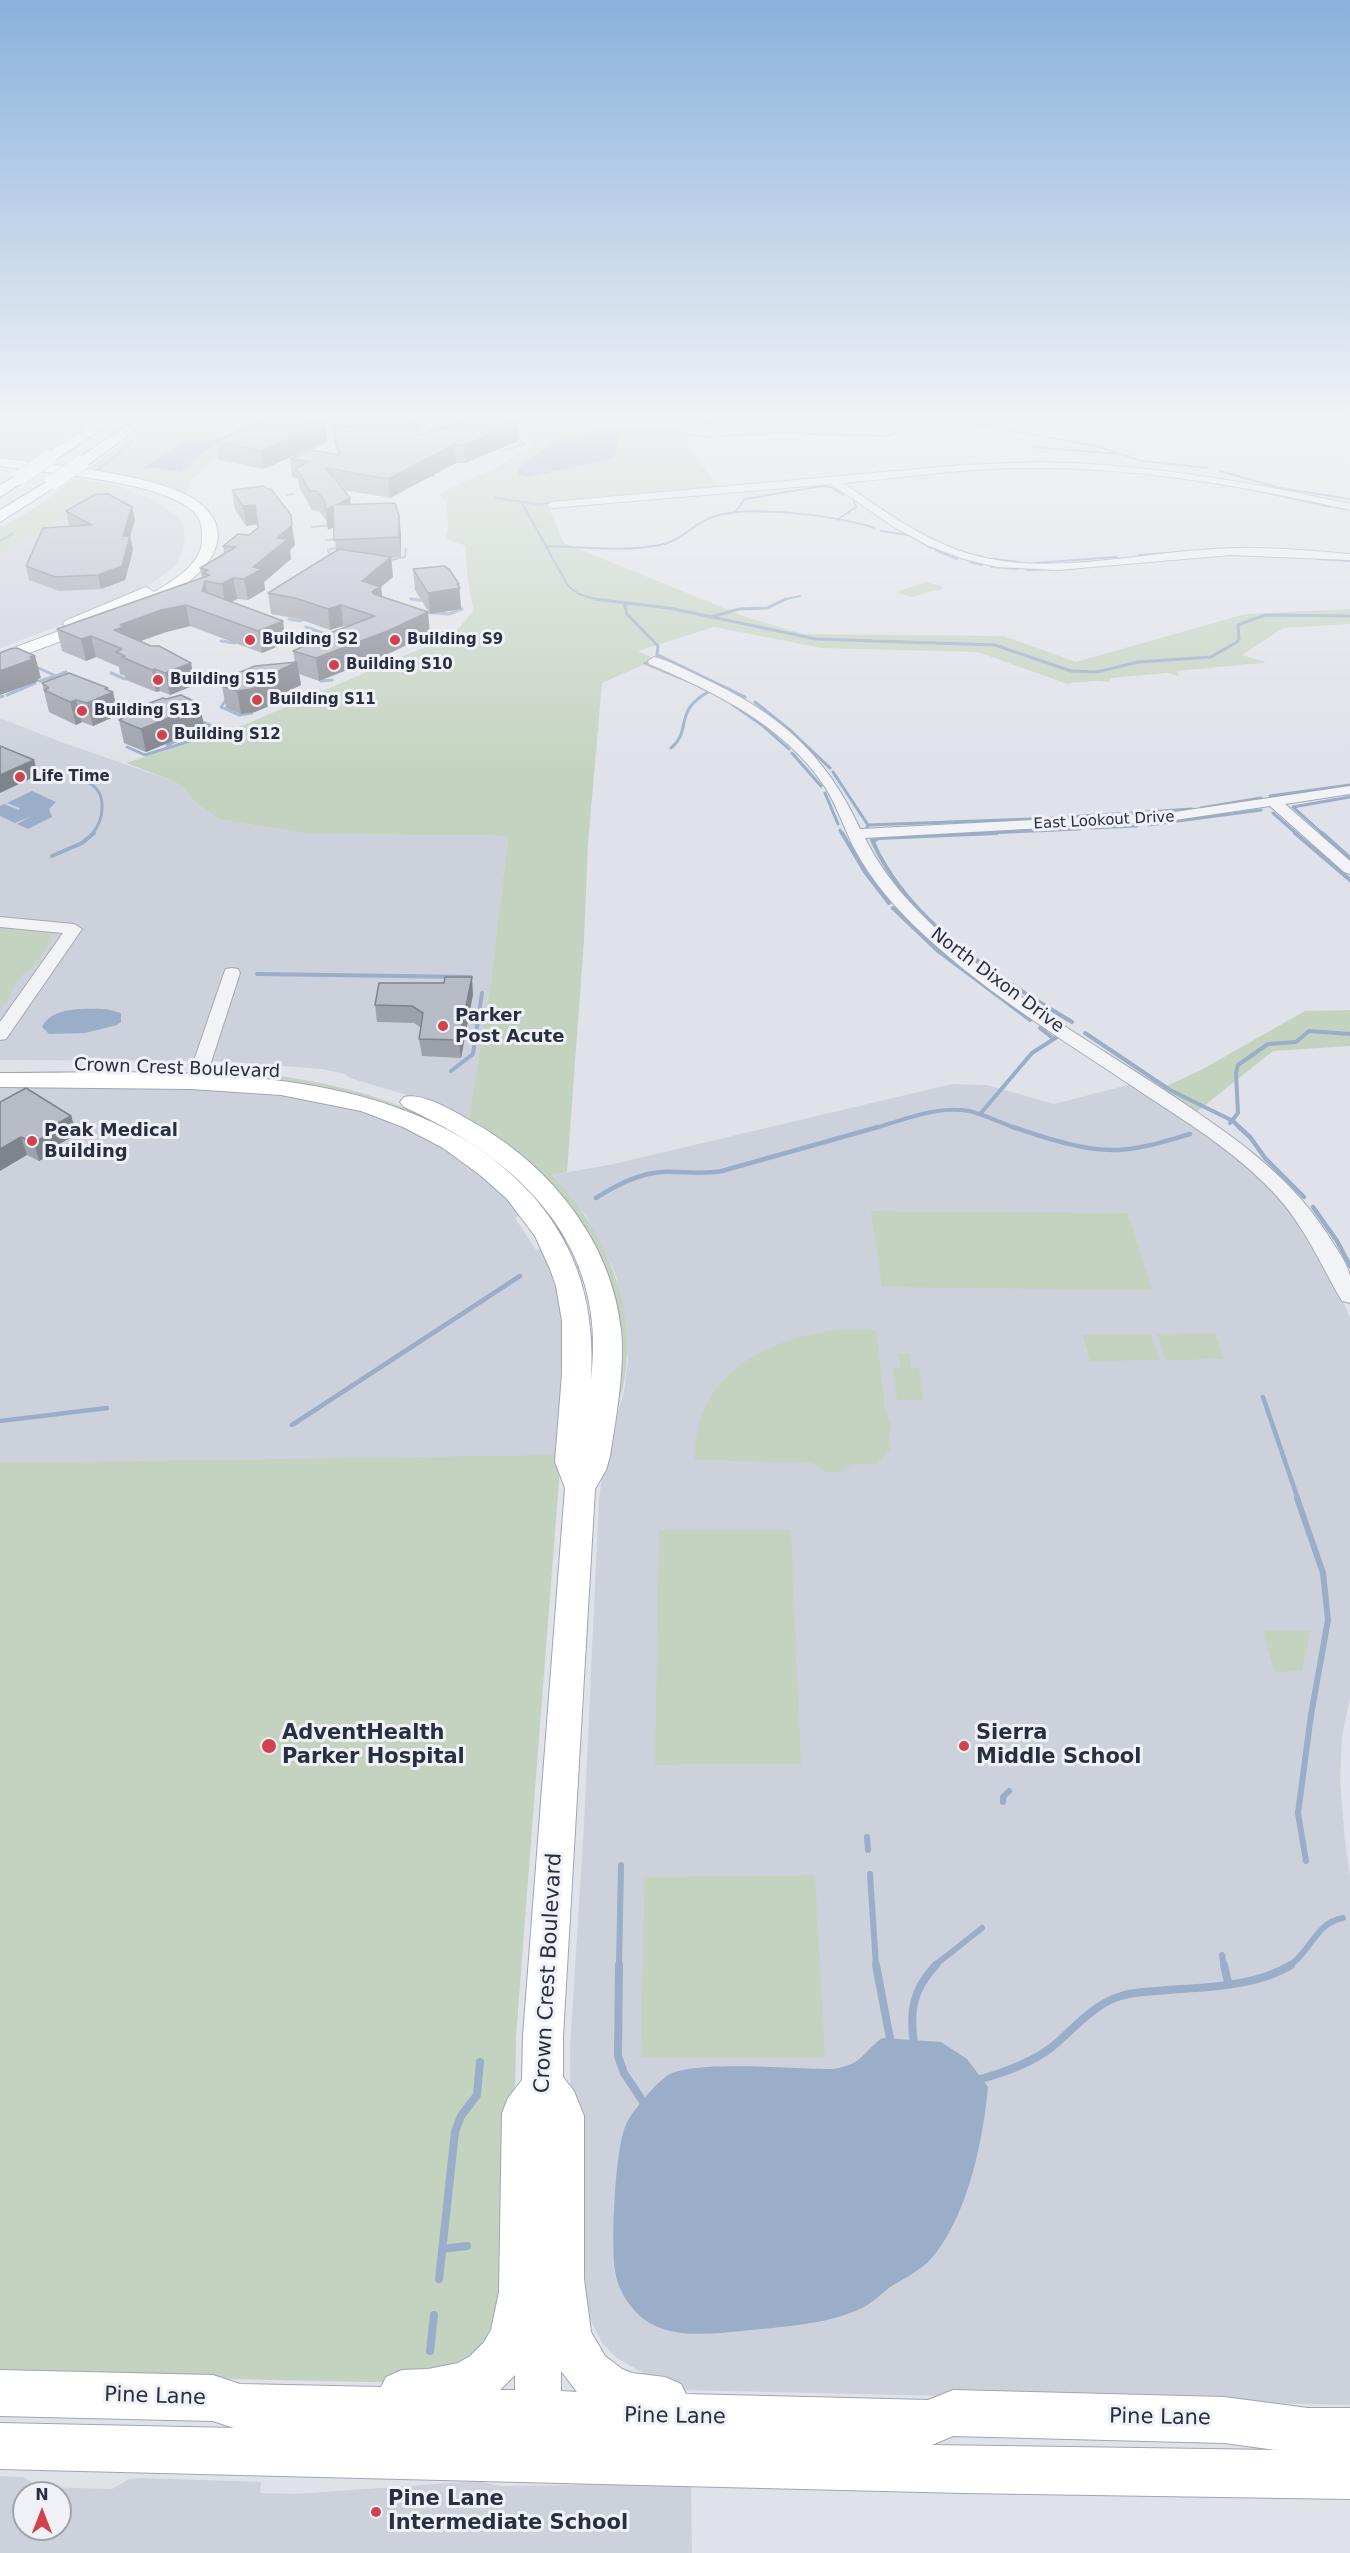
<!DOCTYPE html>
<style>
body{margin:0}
#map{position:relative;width:1350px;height:2553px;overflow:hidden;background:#dfe2e9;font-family:"DejaVu Sans",sans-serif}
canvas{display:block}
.north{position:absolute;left:12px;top:2481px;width:60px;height:60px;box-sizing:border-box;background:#eff1f6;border:2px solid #9fa3ad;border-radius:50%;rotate:0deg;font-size:16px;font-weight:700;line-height:24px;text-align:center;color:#282f40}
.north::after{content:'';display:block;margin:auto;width:21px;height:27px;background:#d0424d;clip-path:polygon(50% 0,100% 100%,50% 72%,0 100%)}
</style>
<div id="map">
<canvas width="1350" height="2553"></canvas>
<div class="north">N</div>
</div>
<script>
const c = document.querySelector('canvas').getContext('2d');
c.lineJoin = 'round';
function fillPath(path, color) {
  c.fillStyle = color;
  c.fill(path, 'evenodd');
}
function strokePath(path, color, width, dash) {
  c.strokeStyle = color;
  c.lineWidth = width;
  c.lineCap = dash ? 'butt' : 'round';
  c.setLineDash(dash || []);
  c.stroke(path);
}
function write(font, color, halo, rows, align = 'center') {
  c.font = font + ' "DejaVu Sans",sans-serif';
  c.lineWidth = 6;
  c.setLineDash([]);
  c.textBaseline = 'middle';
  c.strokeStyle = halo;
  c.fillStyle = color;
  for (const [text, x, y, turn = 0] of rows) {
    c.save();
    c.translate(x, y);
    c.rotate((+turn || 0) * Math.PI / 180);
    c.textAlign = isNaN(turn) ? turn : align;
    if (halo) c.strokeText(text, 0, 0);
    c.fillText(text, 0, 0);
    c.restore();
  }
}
const built = new Path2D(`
 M 119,486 L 156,501 L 178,517 L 183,526 L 185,539 L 182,552 L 175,566 L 143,590 L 78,619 L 0,648 L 0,555 L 26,537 L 39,535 L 96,494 Z
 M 0,718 L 61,742 L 173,781 L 182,786 L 195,802 L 220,820 L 312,834 L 508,836 L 491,980 L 468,1122 L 407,1095 L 350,1078 L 345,1074 L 322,1069 L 220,1061 L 0,1060 Z
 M 952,1084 L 987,1085 L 1054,1104 L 1132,1084 L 1205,1133 L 1267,1184 L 1294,1215 L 1329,1273 L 1350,1317 L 1350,1698 L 1342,1736 L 1340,1779 L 1345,1842 L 1350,1875 L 1350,2405 L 681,2390 L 667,2384 L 667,2376 L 645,2374 L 617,2358 L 602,2343 L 589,2317 L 571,2216 L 570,2049 L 584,1825 L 599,1499 L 607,1444 L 624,1392 L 628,1359 L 617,1279 L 612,1266 L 586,1216 L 552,1175 L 614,1164 Z
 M 0,1085 L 194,1086 L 311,1097 L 391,1120 L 446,1147 L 494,1183 L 520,1215 L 515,1218 L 536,1250 L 544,1248 L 547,1252 L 568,1327 L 516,2036 L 512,2241 L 413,2383 L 0,2374 Z
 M 580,2471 L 691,2474 L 692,2553 L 0,2553 L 0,2476 L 23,2477 L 40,2487 L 112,2489 L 129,2479 L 141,2478 L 261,2482 L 260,2493 L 295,2494 L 477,2481 L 501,2486 L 577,2485 ZM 24,2493 L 60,2493 L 60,2529 L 24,2529 Z`);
const green = new Path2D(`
 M 0,414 L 103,414 L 29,462 L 0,458 Z
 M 162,414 L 1350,414 L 1350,429 L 686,427 L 690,448 L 719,488 L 547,503 L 564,543 L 746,617 L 803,634 L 1004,636 L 1076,662 L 1245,614 L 1350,609 L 1350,624 L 1283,628 L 1242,655 L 1266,662 L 1262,663 L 1177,671 L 1179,676 L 1167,673 L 1111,678 L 1109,682 L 1096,681 L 1069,683 L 1070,685 L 978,652 L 822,648 L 714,627 L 638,651 L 656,659 L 602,683 L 588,843 L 584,940 L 567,1172 L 552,1175 C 611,1237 646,1325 617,1409 L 611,1407 L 604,1271 L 468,1122 L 491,980 L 508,836 L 312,834 L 220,820 L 195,802 L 182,786 L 173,781 L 126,763 L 237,728 L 427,646 L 459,628 L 474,610 C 468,588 466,568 466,546 L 446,539 L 448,527 L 446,501 L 438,494 L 501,465 L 531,446 L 531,441 L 525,437 L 505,432 L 260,431 L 221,454 L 191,480 L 186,493 L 181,494 L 85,471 Z
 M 76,478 L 119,486 L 96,494 L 39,535 L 26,537 L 0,555 L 0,528 L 36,507 Z
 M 927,582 L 943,587 L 942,589 L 911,597 L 896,592 Z
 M 0,926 L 54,933 L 50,936 L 52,940 L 31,970 L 24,973 L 12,989 L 12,993 L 0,1011 Z
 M 1350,1010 L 1350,1046 L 1273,1051 L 1195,1113 L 1160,1089 L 1201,1070 L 1305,1011 Z
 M 224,1071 C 306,1076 381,1091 453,1131 C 465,1137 479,1143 490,1151 C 510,1166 528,1187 547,1205 L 538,1208 L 370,1100 L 299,1084 L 221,1076 Z
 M 871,1211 L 1128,1213 L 1152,1290 L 882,1287 Z
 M 836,1330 L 876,1330 L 885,1408 L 892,1427 L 889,1434 L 891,1449 L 876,1464 L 852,1464 L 843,1472 L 825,1472 L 812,1463 L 695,1460 C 694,1376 762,1340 836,1330 Z
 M 1215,1333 L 1224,1359 L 1165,1360 L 1157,1334 Z
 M 1151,1334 L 1160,1360 L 1090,1361 L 1083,1335 Z
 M 898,1353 L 909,1353 L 911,1368 L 919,1368 L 924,1400 L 897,1400 L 892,1368 L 900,1368 Z
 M 561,1455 L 516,2036 L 512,2241 L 491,2347 L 427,2383 L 0,2374 L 0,1463 Z
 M 659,1530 L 791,1530 L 801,1764 L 655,1765 Z
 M 1263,1631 L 1310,1631 L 1302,1671 L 1274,1672 Z
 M 815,1875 L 825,2058 L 641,2058 L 644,1877 Z`);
const water = new Path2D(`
 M 605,431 L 622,434 L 618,442 L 615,457 L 610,459 L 529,477 L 518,474 L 518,468 C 548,445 566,432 605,431 Z
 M 225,439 L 201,453 L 181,472 L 155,468 L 141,469 L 187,441 Z
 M 32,791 L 56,802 L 49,809 L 52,817 L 28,829 L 17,824 L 32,816 L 15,823 L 0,816 L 0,806 L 4,804 L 19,810 L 20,808 L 7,803 Z
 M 106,1009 L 121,1013 L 121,1022 L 117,1025 L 85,1033 L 49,1034 L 42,1027 C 52,1006 86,1009 106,1009 Z
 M 882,2038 L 941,2042 L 967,2059 L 988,2087 C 983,2141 967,2220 929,2261 C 919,2271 903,2279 890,2287 C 881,2294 871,2304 860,2309 C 824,2325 780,2327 741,2331 C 708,2334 666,2340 639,2315 C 627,2304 617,2287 615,2270 C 611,2241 615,2153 625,2127 C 630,2113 657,2081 670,2074 C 699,2060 796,2069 832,2069 C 862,2065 860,2055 882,2038 Z`);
const streamFar5 = new Path2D(`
 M 945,416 L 959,421 L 1096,446 L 1142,461 L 1208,468
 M 901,425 L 936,417 L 973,414
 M 669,429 L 688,428 L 706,422 L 791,414
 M 609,434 L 624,429 L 645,429 L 707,437 L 779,433 L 885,436 L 896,433 L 901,427
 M 1034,447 L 1119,454
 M 308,451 L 325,442 L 323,440
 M 501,451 L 525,444 L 517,440
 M 98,470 L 133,441
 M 1220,471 L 1280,488 L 1350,499
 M 422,477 L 434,476
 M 1259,491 L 1330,507
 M 287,495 L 293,494
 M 495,498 L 543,505
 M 522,503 L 568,586 L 579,594 L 598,600
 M 540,504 L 557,502
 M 1330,506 L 1350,510
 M 735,512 L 745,499 L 822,486 L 831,487 L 843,495
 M 837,520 L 856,507 L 854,502
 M 312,527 L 331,525
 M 881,531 L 909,535 L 931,548
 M 326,540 L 340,539
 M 0,541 L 12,534
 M 546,546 C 584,547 623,552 660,545 C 681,541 693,524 712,517 C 750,504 837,516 875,528
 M 935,550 L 957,559
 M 1139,555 L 1242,548
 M 332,559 L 328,550 L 335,548
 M 993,559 L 1019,562
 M 1318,559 L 1350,561
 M 386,561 L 405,557 L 406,549
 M 970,562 L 982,565
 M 1035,563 L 1116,557
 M 991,567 L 1018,569
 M 1027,570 L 1055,569
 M 411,599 L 419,600
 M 782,600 L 800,596`);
const streamFar4 = new Path2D(`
 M 411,599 L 426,601
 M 594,599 L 669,608 L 816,639 L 995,645 L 1071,671 L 1097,672 L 1138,662 L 1211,657 L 1237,642 L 1239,639 L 1238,625 L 1265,615 L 1350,616
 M 624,603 L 627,614 L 658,646 L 657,656
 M 422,612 L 449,614 L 462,609
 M 711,617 L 739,609 L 767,608 L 786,599
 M 289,619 L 300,621 L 306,618
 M 306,627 L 331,636
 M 424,640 L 448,631
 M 221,641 L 235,643
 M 411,642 L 423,640
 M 658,655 L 745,697
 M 645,663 L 688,681
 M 34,666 L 56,676 L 66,672
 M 111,673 L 125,679
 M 40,681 L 56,676
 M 321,681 L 332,680
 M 7,695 L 35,683
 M 0,697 L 3,696
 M 226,700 L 221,707 L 239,715 L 252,713
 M 755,702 L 791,731 L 830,768
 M 732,704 L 762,725 L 789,749
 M 200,721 L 212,726
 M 198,732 L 210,725
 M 167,745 L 188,736
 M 127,747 L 145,755 L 200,738 L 215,728
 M 671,748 C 693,730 672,711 710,691
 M 792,753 L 821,786
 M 833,772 L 868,825 L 867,827
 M 89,783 C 108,793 104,820 92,834
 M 825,793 L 838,824
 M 1270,796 L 1350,785
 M 1201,808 L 1261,798
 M 1273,813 L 1297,834
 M 1068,817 L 1192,809
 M 868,825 L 1058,818
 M 1148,825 L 1261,810
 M 1091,828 L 1137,826
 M 840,830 L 842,834
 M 962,834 L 1080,829
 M 1323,834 L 1293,807 L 1350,797`);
const streamFar3 = new Path2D(`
 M 842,833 L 865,872 L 889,903
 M 1295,833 L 1350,880
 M 1322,833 L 1350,858
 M 872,840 C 908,923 997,977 1072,1022
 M 873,842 L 878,838 L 997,833
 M 52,856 L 82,843 L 94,833
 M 893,908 L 938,951 L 1030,1020
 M 257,974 L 471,977
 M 1040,1028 L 1054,1039
 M 1085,1033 L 1170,1090 L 1233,1121 L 1241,1129
 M 451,1071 L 473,1054 L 482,993
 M 981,1113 L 1032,1053 L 1057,1037
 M 1230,1123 L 1238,1113 L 1236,1073 L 1238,1065 L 1268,1044 L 1296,1042 L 1309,1031 L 1350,1034
 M 872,1129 C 903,1120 937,1105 969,1111 C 986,1115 1001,1123 1018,1129`);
const streamFar2 = new Path2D(`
 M 1013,1127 C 1046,1138 1083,1151 1117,1150 C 1142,1149 1166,1141 1190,1134
 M 1239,1127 L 1250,1137 L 1265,1158 L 1304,1197
 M 596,1198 C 616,1185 637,1174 661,1172 C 682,1171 701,1175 722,1171 L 878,1127
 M 1313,1207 L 1337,1241 L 1350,1266
 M 1263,1397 L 1298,1499
 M 0,1421 L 107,1408
 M 292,1425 L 520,1276`);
const streamFar1 = new Path2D(`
 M 1297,1498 L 1323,1573 L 1328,1620 L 1311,1715 L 1298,1813 L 1306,1861
 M 1003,1802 L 1003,1797 L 1009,1791
 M 867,1837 L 868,1850
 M 870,1874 L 876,1966
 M 1222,1955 L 1224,1966
 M 619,1966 L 621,1865
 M 934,1966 L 982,1928
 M 1289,1966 C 1311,1952 1315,1923 1343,1918`);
const stream = new Path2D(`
 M 619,1965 L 618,2056 L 624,2073 L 646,2106
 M 876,1965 L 891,2044
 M 1224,1965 L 1228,1982
 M 914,2044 C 909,2011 913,1989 936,1965
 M 977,2080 C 1003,2073 1030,2064 1052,2047 C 1074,2029 1093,2004 1121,1996 C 1133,1992 1145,1992 1157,1991 C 1200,1987 1254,1988 1291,1965
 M 442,2249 L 467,2246
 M 439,2279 L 455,2132 L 461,2116 L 477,2095 L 480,2062
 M 430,2351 L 434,2315`);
const minor = new Path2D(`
 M 1040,462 C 1145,464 1247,481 1350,504 L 1350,510 C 1240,485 1129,466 1016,468 C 958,469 901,478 843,483 C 883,510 923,540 970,554 C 1049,577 1134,553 1214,549 C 1259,546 1305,550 1350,554 L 1350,560 L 1230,555 L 1058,570 L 997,567 L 964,559 L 929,546 L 894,527 L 831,484 L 552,508 L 547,505 L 552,502 L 962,465 Z
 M 654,657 C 670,661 686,670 701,677 C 777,712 825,752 860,829 L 1168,813 L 1350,786 L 1350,794 L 1285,804 L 1350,861 L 1350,874 L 1344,872 L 1270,806 L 1168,821 L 865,838 C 885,879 917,912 951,942 C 1017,1000 1094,1044 1167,1092 C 1227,1132 1286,1171 1326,1232 C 1334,1245 1347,1262 1350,1276 C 1350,1284 1350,1295 1350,1303 L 1342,1301 C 1319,1262 1305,1226 1273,1192 C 1237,1154 1193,1126 1150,1098 C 1073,1046 992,998 923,934 C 896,909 871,880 854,848 C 844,828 837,806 825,787 C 784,725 715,692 649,664 L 648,661 Z
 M 0,917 L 74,924 L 82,929 L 6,1039 L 0,1040 L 0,1022 L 63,933 L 0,927 Z
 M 232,968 L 238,969 L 240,973 L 205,1081 L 203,1085 L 189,1085 L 187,1081 L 224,973 L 226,969 Z`);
const major = new Path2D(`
 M 0,458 C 48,465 170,474 203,506 C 244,544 190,586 157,602 C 148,607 138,614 127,611 L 127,606 L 94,620 L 100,624 L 98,627 L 0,664 L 0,653 L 67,628 L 63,624 L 65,621 L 141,589 L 146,587 L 154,592 C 173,581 204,563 202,537 C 202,527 201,519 194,512 C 163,481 45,473 0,466 Z
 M 0,1073 C 172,1073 406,1054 532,1195 C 580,1250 595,1309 591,1380 C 609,1243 519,1159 404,1107 L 400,1102 L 404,1097 C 425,1092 460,1115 478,1125 C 552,1168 612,1243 621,1330 C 625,1367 616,1419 610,1456 L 606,1470 L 595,1489 L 563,2036 L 563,2077 L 574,2091 L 584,2116 L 584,2279 L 591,2332 L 605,2356 L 622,2369 L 632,2373 L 665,2377 L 681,2384 L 686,2394 L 928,2400 L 953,2390 L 1224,2397 L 1308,2408 L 1350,2408 L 1350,2499 L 963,2493 L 0,2469 L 0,2423 L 234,2428 L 213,2421 L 0,2416 L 0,2370 L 213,2375 L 240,2384 L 381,2387 L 386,2377 L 402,2370 L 428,2369 L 458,2363 L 470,2356 L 484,2342 L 491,2330 L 499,2292 L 502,2113 L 508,2098 L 522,2080 L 523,2036 L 565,1488 L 555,1462 L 562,1374 L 562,1321 L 556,1286 L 550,1269 L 535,1236 L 507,1199 L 480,1175 L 443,1148 L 403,1127 L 361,1111 L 281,1095 L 191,1089 L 0,1087 ZM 561,2371 L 577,2392 L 561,2391 ZM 515,2375 L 515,2390 L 500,2390 ZM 953,2436 L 1224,2443 L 1276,2450 L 932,2445 Z`);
const highway = new Path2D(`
 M 142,414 L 157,414 L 86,466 L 76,466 L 74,463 L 76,460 Z
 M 107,415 L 114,419 L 112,422 L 54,461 L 44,461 L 42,458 L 44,455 Z
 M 21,473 L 28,477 L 26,480 L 0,497 L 0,485 Z
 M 53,478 L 58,479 L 60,482 L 58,485 L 0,522 L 0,510 Z`);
const highwayBridge = new Path2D(`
 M 21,477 L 49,458
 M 53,482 L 81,463`);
const wall = new Path2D(`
 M 373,417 L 420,435 L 518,441 L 465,463 L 456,463 L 390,498 L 343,490 L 350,498 L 350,504 L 399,515 L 401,535 L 401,557 L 391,558 L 393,577 L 381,587 L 382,597 L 430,634 L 392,652 L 319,681 L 299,674 L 301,685 L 284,693 L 285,699 L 255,712 L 241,714 L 226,708 L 222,686 L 227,683 L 226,678 L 295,663 L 293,651 L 302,647 L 301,644 L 346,627 L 343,626 L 330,630 L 299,619 L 271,614 L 268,593 L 336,551 L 334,527 L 328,530 L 326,520 L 319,511 L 312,510 L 299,487 L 298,479 L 292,477 L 290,459 L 338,455 L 334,442 L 332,424 L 357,428 L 356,419 Z
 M 216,441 L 327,441 L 264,469 L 219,460 Z
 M 232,490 L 295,545 L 290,550 L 291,559 L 264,582 L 265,590 L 248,600 L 237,599 L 231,602 L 286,643 L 262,653 L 190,626 L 166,632 L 140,641 L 191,663 L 195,685 L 170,695 L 160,691 L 156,692 L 126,680 L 125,676 L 120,674 L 119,667 L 96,657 L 86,661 L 62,651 L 57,629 L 202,578 L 200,568 L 224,554 L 223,546 L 249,535 L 258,528 L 258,524 L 246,526 L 235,510 Z
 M 66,511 L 135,520 L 130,536 L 133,550 L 125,580 L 101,589 L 59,591 L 29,580 L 26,566 L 72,526 L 69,525 Z
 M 413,569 L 459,584 L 461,609 L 430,614 L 415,590 Z
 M 42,683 L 108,690 L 113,692 L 118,715 L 93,726 L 82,722 L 76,725 L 49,712 Z
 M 166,699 L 200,704 L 204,727 L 195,732 L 146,752 L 124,743 L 119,720 L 127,716 L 126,712 Z
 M 473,994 L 461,1058 L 422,1056 L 419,1039 L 421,1028 L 414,1023 L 377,1022 L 375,1005 Z
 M 0,1102 L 71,1116 L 77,1134 L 54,1147 L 56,1151 L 39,1161 L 27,1155 Z`);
const shadedWall = new Path2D(`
 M 325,423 L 327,441 L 264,469 L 261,451 Z
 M 517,423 L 518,441 L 465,463 L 464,445 Z
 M 455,444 L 456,463 L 390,498 L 388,479 Z
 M 350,498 L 352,518 L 336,505 Z
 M 255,505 L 258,524 L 246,526 L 243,506 Z
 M 333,506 L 336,526 L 328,530 L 326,510 Z
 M 132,507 L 135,520 L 126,550 L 123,536 Z
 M 399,515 L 401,535 L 401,557 L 399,537 Z
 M 292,525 L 295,545 L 290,550 L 291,559 L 264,582 L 265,590 L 248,600 L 244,579 L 277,538 Z
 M 130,536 L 133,550 L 125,580 L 101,589 L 98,575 Z
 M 391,557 L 393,577 L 381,587 L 384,608 L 362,581 Z
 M 233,578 L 237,599 L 225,605 L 222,584 Z
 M 205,581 L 209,602 L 202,591 Z
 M 459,584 L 461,609 L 430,614 L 428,593 Z
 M 186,605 L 190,626 L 166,632 L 127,646 L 114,630 L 120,625 L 161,610 Z
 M 341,605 L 343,626 L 330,630 L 328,609 Z
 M 428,612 L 430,634 L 392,652 L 319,681 L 316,658 Z
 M 283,621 L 286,643 L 262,653 L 258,631 Z
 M 91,636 L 96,657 L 86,661 L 81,639 Z
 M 35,656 L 41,678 L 38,679 L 39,681 L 0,695 L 0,671 Z
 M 297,662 L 301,685 L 284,693 L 285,699 L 255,712 L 241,714 L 237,691 Z
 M 191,663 L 195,685 L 170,695 L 165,673 Z
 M 155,669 L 160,691 L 156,692 L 152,670 Z
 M 108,688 L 109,694 L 113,692 L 118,715 L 93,726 L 87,703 L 105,689 Z
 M 76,700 L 82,722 L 76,725 L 70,702 Z
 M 200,704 L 204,727 L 195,732 L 146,752 L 141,729 Z
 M 34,760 L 38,775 L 0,793 L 0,775 Z
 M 472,977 L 473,994 L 461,1058 L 459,1040 Z
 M 71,1116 L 77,1134 L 54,1147 L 56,1151 L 39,1161 L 34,1143 L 46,1130 Z
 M 21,1137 L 27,1155 L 0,1171 L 0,1149 Z`);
const building = new Path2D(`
 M 364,414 L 372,414 L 373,417 L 413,414 L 420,435 L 482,415 L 517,423 L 464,445 L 455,444 L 388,479 L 326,468 L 350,498 L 336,505 L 395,503 L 399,515 L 399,537 L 334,540 L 333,506 L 326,510 L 324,500 L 317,491 L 310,491 L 296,468 L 309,462 L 290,459 L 310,450 L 341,455 L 332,424 L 359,428 L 356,419 L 363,417 Z
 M 277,415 L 325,423 L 261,451 L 216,441 Z
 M 264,486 L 267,489 L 271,489 L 291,515 L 292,525 L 277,538 L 288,539 L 253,567 L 262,569 L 244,579 L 233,578 L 222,584 L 205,581 L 202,591 L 283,621 L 258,631 L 186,605 L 161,610 L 120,625 L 123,627 L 114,630 L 151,646 L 159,646 L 191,663 L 165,673 L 155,669 L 152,670 L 122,657 L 125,656 L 116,652 L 122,649 L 91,636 L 81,639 L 57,629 L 210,575 L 203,573 L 208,570 L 200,568 L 236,547 L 223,546 L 238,534 L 249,535 L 258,528 L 255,505 L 243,506 L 232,490 Z
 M 96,494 L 108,494 L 132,507 L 123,536 L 130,536 L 122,566 L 98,575 L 55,577 L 26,566 L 43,528 L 92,525 L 66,511 Z
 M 339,549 L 391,557 L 362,581 L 381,587 L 374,590 L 372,592 L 374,594 L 428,612 L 390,630 L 316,658 L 293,651 L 304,646 L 301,644 L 375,616 L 341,605 L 328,609 L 295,598 L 268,593 Z
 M 444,566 L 449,569 L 459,584 L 457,584 L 460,588 L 428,593 L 413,569 Z
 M 17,648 L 35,656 L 30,657 L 33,659 L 0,671 L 0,653 L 10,649 Z
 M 297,662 L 274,673 L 282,676 L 251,689 L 237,691 L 222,686 L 232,681 L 226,678 L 255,666 Z
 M 69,673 L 108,688 L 105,689 L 113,692 L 87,703 L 76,700 L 70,702 L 44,690 L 49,688 L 42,683 Z
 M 181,695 L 200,704 L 191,709 L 141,729 L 119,720 L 130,714 L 126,712 L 163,698 L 166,699 Z
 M 0,746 L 34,760 L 0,775 Z
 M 445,977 L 472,977 L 459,1040 L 419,1039 L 423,1013 L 412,1006 L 375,1005 L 379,983 L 444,983 Z
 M 26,1088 L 71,1116 L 46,1130 L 50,1133 L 34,1143 L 21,1137 L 0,1149 L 0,1102 Z`);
const markers = [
 [250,640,6,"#d0424d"],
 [395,640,6,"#d0424d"],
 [334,665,6,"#d0424d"],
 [158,680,6,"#d0424d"],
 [257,700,6,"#d0424d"],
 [82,711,6,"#d0424d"],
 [162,735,6,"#d0424d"],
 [20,777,6,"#d0424d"],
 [443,1026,6,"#d0424d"],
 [32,1141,6,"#d0424d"],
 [269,1746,8,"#d0424d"],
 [964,1746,6,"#d0424d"],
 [376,2512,6,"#d0424d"]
];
const farPoinames = [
 ["Building S2",262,640],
 ["Building S9",407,640],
 ["Building S10",346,665],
 ["Building S15",170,680],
 ["Building S11",269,700],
 ["Building S13",94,711],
 ["Building S12",174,735],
 ["Life Time",32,777]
];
const farStreetnames = [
 ["East Lookout Drive",1104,821,-3]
];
const streetNames = [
 ["North Dixon Drive",997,981,37],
 ["Crown Crest Boulevard",177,1069,2]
];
const poiNames = [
 ["Parker",455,1016],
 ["Post Acute",455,1037],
 ["Peak Medical",44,1131],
 ["Building",44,1152]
];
const nearPoinames = [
 ["AdventHealth",282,1734],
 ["Parker Hospital",282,1758],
 ["Sierra",976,1734],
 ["Middle School",976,1758],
 ["Pine Lane",388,2500],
 ["Intermediate School",388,2524]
];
const nearStreetnames = [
 ["Crown Crest Boulevard",549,1973,-87],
 ["Pine Lane",155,2397,2],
 ["Pine Lane",675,2417,1],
 ["Pine Lane",1160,2418,1]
];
fillPath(built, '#cdd1db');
fillPath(green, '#c4d3c0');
fillPath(water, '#9aadc9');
strokePath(streamFar5, '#9aadc9', 2);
strokePath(streamFar4, '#9aadc9', 3);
strokePath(streamFar3, '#9aadc9', 4);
strokePath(streamFar2, '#9aadc9', 4.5);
strokePath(streamFar1, '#9aadc9', 6);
strokePath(stream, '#9aadc9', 8);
strokePath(minor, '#a4a9b3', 2);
strokePath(major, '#9ea6b5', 2);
strokePath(highway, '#868fa0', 2);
fillPath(minor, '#f2f3f7');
fillPath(major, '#fff');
fillPath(highway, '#fff');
strokePath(highwayBridge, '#868fa0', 16, []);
strokePath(highwayBridge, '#fff', 15);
fillPath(wall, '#9da1aa');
fillPath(shadedWall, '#7f838b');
fillPath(building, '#b6bbc6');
strokePath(building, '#7f838b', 1.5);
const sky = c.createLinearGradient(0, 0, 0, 771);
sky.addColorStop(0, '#89b1dc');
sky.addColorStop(0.54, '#f1f2f5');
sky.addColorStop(1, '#f1f2f500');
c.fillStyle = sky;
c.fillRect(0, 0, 1350, 771);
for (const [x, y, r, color] of markers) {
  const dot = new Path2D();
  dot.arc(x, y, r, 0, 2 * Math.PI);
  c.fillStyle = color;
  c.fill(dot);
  strokePath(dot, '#eff1f6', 2);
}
write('bold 15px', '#282f40', '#eff1f6', farPoinames, 'left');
write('15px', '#282f40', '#eff1f6', farStreetnames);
write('18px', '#282f40', '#eff1f6', streetNames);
write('bold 18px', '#282f40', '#eff1f6', poiNames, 'left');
write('bold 21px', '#282f40', '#eff1f6', nearPoinames, 'left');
write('21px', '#282f40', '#eff1f6', nearStreetnames);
</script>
